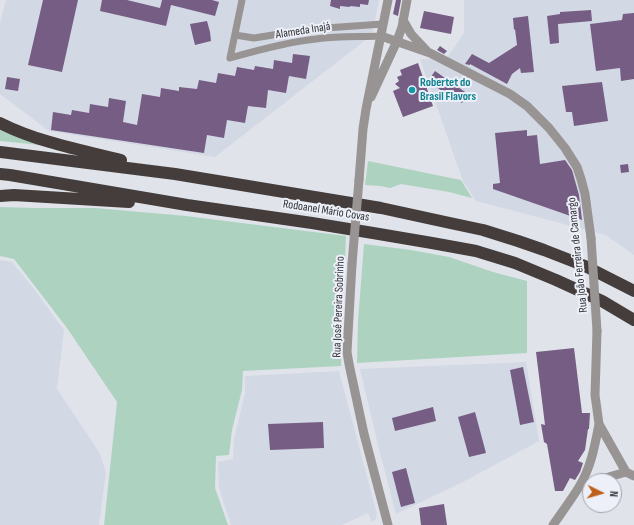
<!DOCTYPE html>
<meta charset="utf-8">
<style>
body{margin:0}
#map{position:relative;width:634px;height:525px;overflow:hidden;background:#e0e3ea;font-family:"Sofia Sans Condensed",sans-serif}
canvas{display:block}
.north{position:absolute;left:582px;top:473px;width:40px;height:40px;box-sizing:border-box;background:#edf0f8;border:1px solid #a2a4aa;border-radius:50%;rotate:95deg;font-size:11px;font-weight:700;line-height:16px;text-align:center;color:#323336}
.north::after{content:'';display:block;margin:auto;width:14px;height:18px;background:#bf5f1c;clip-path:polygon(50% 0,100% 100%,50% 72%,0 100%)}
</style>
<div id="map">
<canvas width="634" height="525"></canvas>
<div class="north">N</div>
</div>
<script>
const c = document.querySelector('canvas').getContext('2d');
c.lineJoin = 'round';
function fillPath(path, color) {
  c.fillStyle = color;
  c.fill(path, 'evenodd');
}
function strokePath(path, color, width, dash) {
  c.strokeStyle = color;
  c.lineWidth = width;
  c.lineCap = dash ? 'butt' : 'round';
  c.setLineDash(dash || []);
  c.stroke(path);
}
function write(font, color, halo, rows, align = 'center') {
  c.font = font + ' "Sofia Sans Condensed",sans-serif';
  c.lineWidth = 4;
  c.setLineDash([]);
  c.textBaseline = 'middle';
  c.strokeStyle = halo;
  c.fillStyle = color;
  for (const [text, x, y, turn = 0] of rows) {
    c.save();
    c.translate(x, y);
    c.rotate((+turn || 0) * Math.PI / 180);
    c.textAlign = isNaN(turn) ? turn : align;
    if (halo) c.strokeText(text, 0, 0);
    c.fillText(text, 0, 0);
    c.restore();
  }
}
const built = new Path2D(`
 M 6,0 L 379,0 L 372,35 L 215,157 L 49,131 L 0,94 L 0,24 Z
 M 464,0 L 634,0 L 634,255 L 606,235 L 476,201 L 463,181 L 420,59 L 447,58 L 464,33 Z
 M 0,260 L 12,262 L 34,289 L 64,330 L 57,389 L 99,452 L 106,472 L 99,525 L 0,525 Z
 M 526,362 L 539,441 L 461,483 L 396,514 L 378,445 L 360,369 Z
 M 339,371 L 377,514 L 376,519 L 372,522 L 368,513 L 342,525 L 231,525 L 219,488 L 218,462 L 233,459 L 234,439 L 245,393 L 245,376 Z`);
const green = new Path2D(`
 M 0,130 L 40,145 L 0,141 Z
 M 368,161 L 461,180 L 472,198 L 449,192 L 401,184 L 390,188 L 380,186 L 365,185 Z
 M 0,207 L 36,208 L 95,208 L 186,216 L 346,236 L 341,366 L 243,371 L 242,390 L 232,430 L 229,455 L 216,456 L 215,488 L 228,525 L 104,525 L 117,402 L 67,328 L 14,259 L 0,256 Z
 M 364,244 L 411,250 L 449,257 L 493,272 L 527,281 L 527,353 L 357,363 L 358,321 Z`);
const building = new Path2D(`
 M 43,0 L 78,0 L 62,72 L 28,65 Z
 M 102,0 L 127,0 L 160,8 L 162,0 L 212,0 L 219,2 L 215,16 L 171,5 L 166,26 L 100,11 Z
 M 331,0 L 369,0 L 368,5 L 360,4 L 360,7 L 350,6 L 350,7 L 340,6 L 340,9 L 330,6 Z
 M 396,0 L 401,0 L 398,16 L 393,14 Z
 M 591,10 L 592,21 L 558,24 L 559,43 L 550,44 L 547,16 L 560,14 L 560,12 Z
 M 424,11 L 454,17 L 451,34 L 420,28 Z
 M 634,13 L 634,79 L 621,81 L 620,68 L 596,71 L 590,24 L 622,20 L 623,14 Z
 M 528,16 L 534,72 L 521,73 L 520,68 L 512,74 L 507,84 L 470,64 L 470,65 L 465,64 L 472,54 L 489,63 L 517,45 L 515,29 L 514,30 L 513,18 Z
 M 207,21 L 210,32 L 211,41 L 195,45 L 193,37 L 190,24 Z
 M 440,46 L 447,51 L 444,54 L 437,50 Z
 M 293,54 L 310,56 L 306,79 L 289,76 L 286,93 L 268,90 L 266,108 L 248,106 L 245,123 L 227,120 L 224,138 L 207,135 L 204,153 L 51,130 L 53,112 L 71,115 L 72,110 L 89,113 L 90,104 L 108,107 L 109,98 L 126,101 L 123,122 L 137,125 L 142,94 L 160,97 L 161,88 L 179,91 L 179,87 L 197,89 L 199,80 L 216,83 L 218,73 L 235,76 L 237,67 L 254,70 L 255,66 L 273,69 L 274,60 L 292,63 Z
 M 418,63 L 433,106 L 403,117 L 393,91 L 400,88 L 395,84 L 399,81 L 397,77 L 402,75 L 400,70 Z
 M 435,71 L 468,94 L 462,103 L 446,93 L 446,94 L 428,81 Z
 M 7,77 L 20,79 L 18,91 L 5,89 Z
 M 602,82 L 608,121 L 574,126 L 572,112 L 566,112 L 562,86 Z
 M 527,130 L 527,136 L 537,135 L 540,164 L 565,160 L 572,170 L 579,195 L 582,220 L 493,189 L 493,184 L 500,183 L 495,133 Z
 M 628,164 L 629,172 L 621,173 L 620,165 Z
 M 574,348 L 582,413 L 590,413 L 589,429 L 588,429 L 585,450 L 578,461 L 583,463 L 580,472 L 575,480 L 570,478 L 563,491 L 555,491 L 547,444 L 544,442 L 541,424 L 545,425 L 536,352 Z
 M 523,367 L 534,422 L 520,425 L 510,370 Z
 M 433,407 L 436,421 L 395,431 L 392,418 Z
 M 475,412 L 486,453 L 469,457 L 458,417 Z
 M 323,422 L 324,448 L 270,450 L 268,424 Z
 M 406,468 L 415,503 L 401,507 L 392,472 Z
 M 444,504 L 447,525 L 421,525 L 419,508 Z`);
const minor = new Path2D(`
 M 242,0 L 230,58 C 258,50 287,42 316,39 C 338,36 359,37 381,36
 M 235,35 L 254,38 L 311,29 L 383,24`);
const tertiary = new Path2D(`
 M 403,20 L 411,34 L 427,51
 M 381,36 L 430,53 L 510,94 L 527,106 L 549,128 L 565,148 L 577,167 L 581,179 L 585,194 L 591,238
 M 371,97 L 397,41 L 402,27 L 407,0
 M 359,180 L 363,129 L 366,109 L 388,0
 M 352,264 L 348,334 L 347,352 L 349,364 L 364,434 L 388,525
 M 597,331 L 595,395 L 599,424 L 626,472 L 634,476
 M 595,481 L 626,472
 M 553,525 C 562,512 571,500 579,487 C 591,468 595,445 599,424`);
const motorway = new Path2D(`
 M 0,123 C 38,142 80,150 121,160
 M 0,152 L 175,174 L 381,208 L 450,223 L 483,230 L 518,241 L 544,250 L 585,266 L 634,291
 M 0,174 L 10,175 L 187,205 L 312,223 L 373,233 L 432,243 L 476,251 L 515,263 L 556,280 L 602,301 L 634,320
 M 0,196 L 14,195 L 129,202`);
const tertiaryBridge = new Path2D(`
 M 591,238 L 597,331
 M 352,264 L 359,180`);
const markers = [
 [412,90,4,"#0f9aa8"]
];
const streetNames = [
 ["Alameda Inajá",303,31,-9],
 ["Rodoanel Mário Covas",326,211,9],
 ["Rua João Ferreira de Camargo",578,255,-96],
 ["Rua José Pereira Sobrinho",339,307,-88]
];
const cultureNames = [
 ["Robertet do",420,83],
 ["Brasil Flavors",420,97]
];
fillPath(built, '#d3d8e5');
fillPath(green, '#add3c0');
fillPath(building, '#765d84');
strokePath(minor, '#979493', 7);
strokePath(tertiary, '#979493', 9);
strokePath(motorway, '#443d3b', 12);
strokePath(tertiaryBridge, '#979493', 9);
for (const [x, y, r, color] of markers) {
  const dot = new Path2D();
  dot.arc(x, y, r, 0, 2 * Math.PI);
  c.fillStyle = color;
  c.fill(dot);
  strokePath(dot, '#edf0f8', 1.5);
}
write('12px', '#323336', '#edf0f8', streetNames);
write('bold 12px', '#0d838f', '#edf0f8', cultureNames, 'left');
</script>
